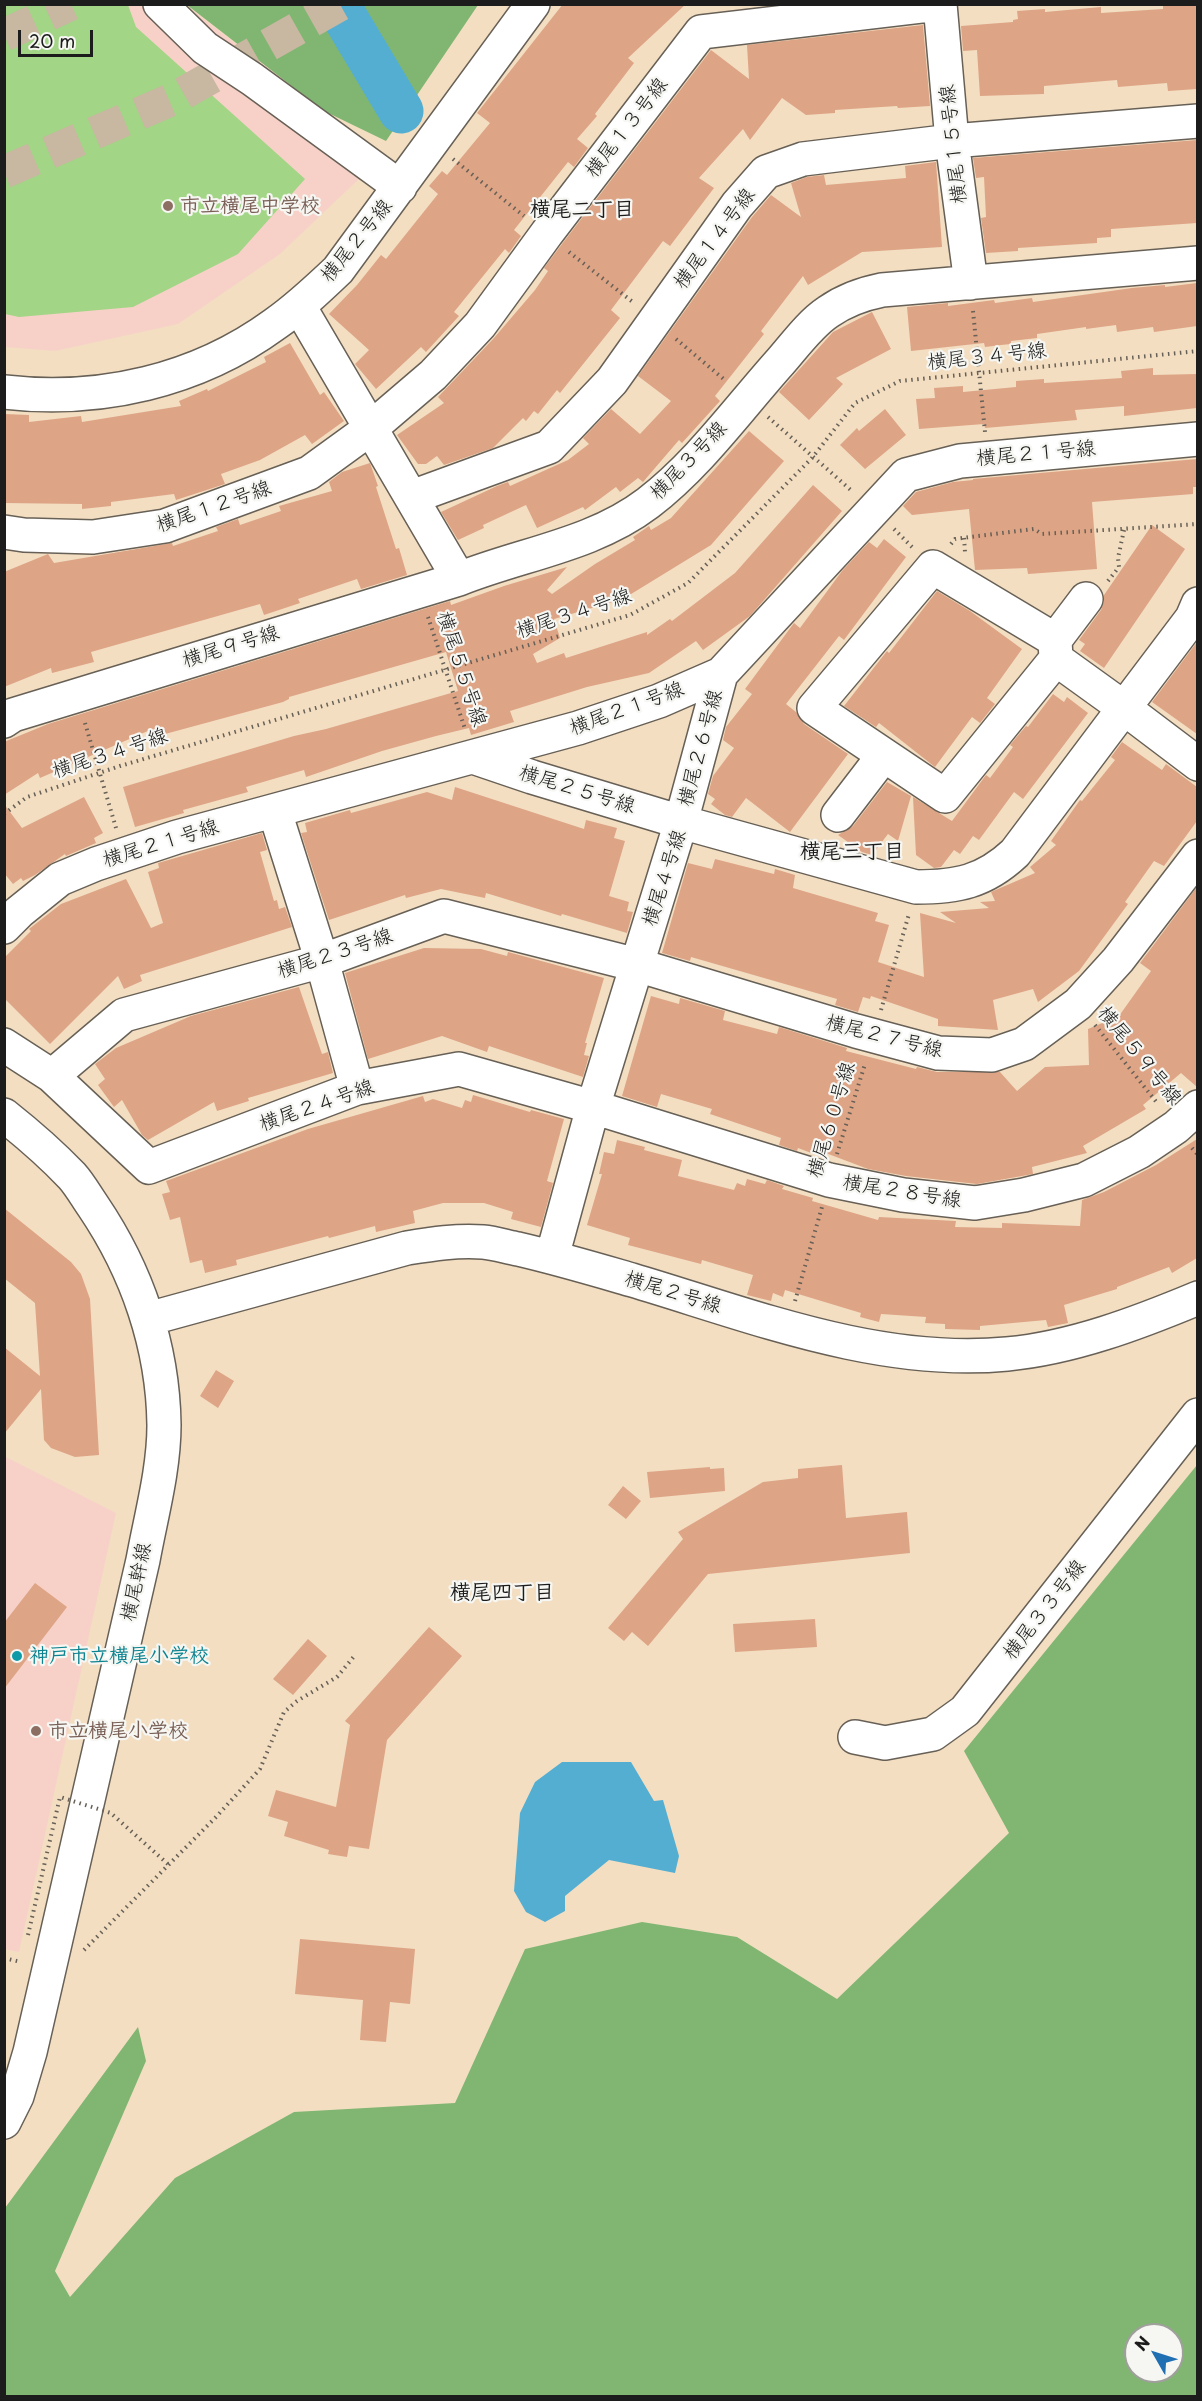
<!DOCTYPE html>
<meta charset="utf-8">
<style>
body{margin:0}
#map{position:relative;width:1202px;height:2401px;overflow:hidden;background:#f3dec2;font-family:"Playpen Sans",sans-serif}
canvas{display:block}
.frame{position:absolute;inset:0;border:6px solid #1c1c1c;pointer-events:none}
.north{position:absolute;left:1124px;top:2323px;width:60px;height:60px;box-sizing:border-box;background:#f6f6f2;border:2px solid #9f9f9c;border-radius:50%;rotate:309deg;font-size:16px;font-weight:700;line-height:24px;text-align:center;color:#1c1c1c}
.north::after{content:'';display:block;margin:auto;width:21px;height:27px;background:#1f6fb2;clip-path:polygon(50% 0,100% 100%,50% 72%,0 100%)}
.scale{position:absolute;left:18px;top:30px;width:75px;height:27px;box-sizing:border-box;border:3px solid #1c1c1c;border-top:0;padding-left:8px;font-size:18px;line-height:21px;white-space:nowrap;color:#1c1c1c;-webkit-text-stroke:4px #f6f6f2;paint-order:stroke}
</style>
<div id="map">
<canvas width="1202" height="2401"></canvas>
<div class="frame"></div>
<div class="north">N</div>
<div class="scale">20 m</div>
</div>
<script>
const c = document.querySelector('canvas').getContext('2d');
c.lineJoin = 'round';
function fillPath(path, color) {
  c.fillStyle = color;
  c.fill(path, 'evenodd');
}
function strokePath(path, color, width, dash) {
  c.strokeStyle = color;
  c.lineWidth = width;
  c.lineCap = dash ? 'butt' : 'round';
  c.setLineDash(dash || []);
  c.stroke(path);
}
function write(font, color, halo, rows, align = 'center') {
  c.font = font + ' "Playpen Sans","Klee One",sans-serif';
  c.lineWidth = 4.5;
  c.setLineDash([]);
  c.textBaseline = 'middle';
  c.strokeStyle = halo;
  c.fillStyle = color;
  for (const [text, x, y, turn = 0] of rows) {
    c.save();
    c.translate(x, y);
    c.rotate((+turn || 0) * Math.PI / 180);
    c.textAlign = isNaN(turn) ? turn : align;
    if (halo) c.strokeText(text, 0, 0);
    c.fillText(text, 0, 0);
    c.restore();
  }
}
const built = new Path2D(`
 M 4,5 L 186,5 L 382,157 L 280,254 L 178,324 L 55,351 L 5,347 Z
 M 4,1456 L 116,1513 L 19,1952 L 4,1949 Z`);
const green = new Path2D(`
 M 5,4 L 128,5 L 136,27 L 305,179 L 238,254 L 133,307 L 19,317 L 5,314 Z`);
const forest = new Path2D(`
 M 187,5 L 478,5 L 386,141 L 324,111 Z
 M 1197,1465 L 1197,2396 L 5,2396 L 5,2208 L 138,2027 L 146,2061 L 55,2271 L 70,2297 L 175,2178 L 294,2112 L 455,2103 L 525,1949 L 642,1922 L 737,1937 L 837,1999 L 1009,1833 L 964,1751 ZM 1136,2335 L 1172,2335 L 1172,2371 L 1136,2371 Z`);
const water = new Path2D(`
 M 562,1762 L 631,1762 L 654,1801 L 663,1800 L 679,1856 L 675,1873 L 609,1860 L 565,1896 L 565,1911 L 545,1922 L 526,1912 L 514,1891 L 520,1813 L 535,1782 Z`);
const river = new Path2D(`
 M 337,4 L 401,111`);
const building = new Path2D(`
 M 563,4 L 686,4 L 628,58 L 634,63 L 595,114 L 597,116 L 577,139 L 588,148 L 574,167 L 568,162 L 514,230 L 521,236 L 509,253 L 505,249 L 454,312 L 459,316 L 426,352 L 421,347 L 376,389 L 355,364 L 369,350 L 329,314 L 357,285 L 381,255 L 386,259 L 438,194 L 429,186 L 442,171 L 447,175 L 490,123 L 477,113 Z
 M 1163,4 L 1197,4 L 1197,89 L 1168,91 L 1167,83 L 1118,87 L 1117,80 L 1044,86 L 1044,94 L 980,96 L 977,50 L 963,51 L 961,26 L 1013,22 L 1013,20 L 1018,19 L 1017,11 L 1045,9 L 1045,12 L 1101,7 L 1101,13 L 1163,9 Z
 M 923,25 L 930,106 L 898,108 L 897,106 L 835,110 L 835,113 L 806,115 L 782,98 L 750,140 L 743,129 L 699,178 L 714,188 L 670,246 L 663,241 L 611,310 L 620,318 L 560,393 L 557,390 L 538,414 L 534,411 L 526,421 L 523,418 L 493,448 L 444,465 L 437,456 L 426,464 L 418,464 L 397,435 L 444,403 L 438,397 L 494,338 L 535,290 L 548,271 L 544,268 L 562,244 L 711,50 L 749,79 L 747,45 Z
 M 1197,140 L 1197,223 L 1111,229 L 1111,237 L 1097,238 L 1097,243 L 1018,248 L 1018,251 L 986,253 L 981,218 L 986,217 L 984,177 L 976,178 L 973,158 Z
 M 936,162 L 942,247 L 862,252 L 808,285 L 803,276 L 761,331 L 764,334 L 715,396 L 720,401 L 682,443 L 679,440 L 643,482 L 638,478 L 620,492 L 616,487 L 585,510 L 583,507 L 537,528 L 526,505 L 483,525 L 484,528 L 458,540 L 441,512 L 497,486 L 508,482 L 510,486 L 568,460 L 589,444 L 583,438 L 611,409 L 640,434 L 671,401 L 638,376 L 752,217 L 771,195 L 801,217 L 791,183 L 807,177 L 824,175 L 826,185 L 906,178 L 905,166 Z
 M 1197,283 L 1197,326 L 1154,332 L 1153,327 L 1117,332 L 1116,325 L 1086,329 L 1086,327 L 1037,334 L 1037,338 L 1011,341 L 1011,344 L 1001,345 L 985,347 L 984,343 L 911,351 L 907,307 L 948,303 L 948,306 L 994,300 L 995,303 L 1032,298 L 1033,302 L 1132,288 L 1165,285 L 1165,287 Z
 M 872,312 L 891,349 L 836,378 L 843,384 L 809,420 L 779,392 L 833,332 Z
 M 290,343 L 320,395 L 324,392 L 344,421 L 312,444 L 305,435 L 260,460 L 221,474 L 225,484 L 176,500 L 174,494 L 111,502 L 111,506 L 82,509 L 82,504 L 4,503 L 4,414 L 29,415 L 29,422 L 81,416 L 82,422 L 181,406 L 179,401 L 207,389 L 208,391 L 266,362 L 264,357 Z
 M 1153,368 L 1153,375 L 1197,374 L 1197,408 L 1124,416 L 1124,406 L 1075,410 L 1077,420 L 985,428 L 984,424 L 919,429 L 916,399 L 935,398 L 934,388 L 963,386 L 963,392 L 1016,387 L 1016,381 L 1044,379 L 1044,383 L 1122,378 L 1121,371 Z
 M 885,409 L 906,435 L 865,469 L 840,445 L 857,428 L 859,431 Z
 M 749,431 L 784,461 L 711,545 L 623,599 L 554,619 L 560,638 L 533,654 L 537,663 L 564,653 L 566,658 L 647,632 L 647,635 L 670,619 L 672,621 L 735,573 L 813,485 L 842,511 L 750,616 L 703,650 L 696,641 L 649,673 L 587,687 L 510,711 L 514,722 L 471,735 L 469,728 L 436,736 L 382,751 L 306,777 L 304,770 L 246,787 L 248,792 L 183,810 L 184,813 L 135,827 L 123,787 L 294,736 L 326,729 L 458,691 L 446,652 L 289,697 L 289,699 L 283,702 L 272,705 L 154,737 L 150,730 L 40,778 L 38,773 L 4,795 L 4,742 L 48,724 L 450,601 L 451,605 L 504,586 L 567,567 L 547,590 L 552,594 L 595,564 L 635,540 L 633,537 L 649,526 L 651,530 L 671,518 Z
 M 1197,459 L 1197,487 L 1193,487 L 1193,494 L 1092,502 L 1097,569 L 1028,574 L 1027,568 L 975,570 L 969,509 L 912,515 L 903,506 L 916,492 L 953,482 L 973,480 L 973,479 Z
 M 370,463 L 378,486 L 376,487 L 396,549 L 399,548 L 407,575 L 361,589 L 357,579 L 298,599 L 300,603 L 264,615 L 260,604 L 91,652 L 94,662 L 52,673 L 51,668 L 4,687 L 4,572 L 48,554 L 54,563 L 172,543 L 173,546 L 218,531 L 216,527 L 238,519 L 240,525 L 281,511 L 279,506 L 332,491 L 329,482 L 342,472 Z
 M 1152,525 L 1185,549 L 1104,668 L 1080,651 L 1085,644 L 1079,640 L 1101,610 L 1104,602 L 1104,595 Z
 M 884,539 L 906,557 L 844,640 L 839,636 L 786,704 L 796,712 L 804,724 L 848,754 L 790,832 L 746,798 L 732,817 L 725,815 L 711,804 L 715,799 L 708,794 L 713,776 L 734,748 L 723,740 L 726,727 L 752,694 L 745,689 L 794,623 L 800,628 L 842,571 L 869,542 L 877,548 Z
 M 937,591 L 970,611 L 1022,649 L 987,698 L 995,704 L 980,723 L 972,717 L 935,767 L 879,723 L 876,727 L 844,706 L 887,651 L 889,653 Z
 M 1197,642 L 1197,734 L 1152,702 Z
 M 1053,694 L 1064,702 L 1067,697 L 1088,713 L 1023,799 L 1014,792 L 979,840 L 973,836 L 960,854 L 954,850 L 941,867 L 934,868 L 916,855 L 913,797 L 952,821 L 986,775 L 990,778 L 1013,747 L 1010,745 L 1026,726 L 1028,727 Z
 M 1122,742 L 1162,770 L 1166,764 L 1197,787 L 1197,821 L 1164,866 L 1154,861 L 1125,902 L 1128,904 L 1079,971 L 1038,1002 L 1033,989 L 993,1000 L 998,1030 L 938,1026 L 938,1019 L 871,996 L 870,999 L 863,997 L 858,1012 L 835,1005 L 837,999 L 691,957 L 690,961 L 662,953 L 688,863 L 712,869 L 715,859 L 774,874 L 775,869 L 795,875 L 793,888 L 878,913 L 875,921 L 889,925 L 878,962 L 924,977 L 920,913 L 956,923 L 940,912 L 989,908 L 980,902 L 995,901 L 991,892 L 1035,873 L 1030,867 L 1056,845 L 1051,841 L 1080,800 L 1082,801 L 1115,760 L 1111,757 Z
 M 887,782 L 911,796 L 898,841 L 888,834 L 872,855 L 862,852 L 838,835 L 853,826 Z
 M 455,787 L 584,829 L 586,820 L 617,828 L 614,838 L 625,841 L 609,896 L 629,902 L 627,911 L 633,912 L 627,933 L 562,914 L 561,916 L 486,893 L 485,898 L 441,889 L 406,898 L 405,895 L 329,920 L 301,833 L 307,832 L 305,823 L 350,810 L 351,813 L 427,792 L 452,800 Z
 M 84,797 L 103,833 L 94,838 L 96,843 L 66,856 L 65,854 L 35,875 L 23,881 L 21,878 L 13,884 L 4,873 L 4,804 L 22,828 Z
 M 262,833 L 267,850 L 260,852 L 274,901 L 277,900 L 279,909 L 285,907 L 292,927 L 140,975 L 142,981 L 124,989 L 118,976 L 50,1044 L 4,998 L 4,958 L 31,931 L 29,929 L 61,904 L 126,879 L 151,928 L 163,923 L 148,872 L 159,868 L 158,863 Z
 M 1197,887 L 1197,1087 L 1181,1073 L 1143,1105 L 1146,1109 L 1083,1146 L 1087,1153 L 1032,1167 L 1033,1174 L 977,1184 L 906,1176 L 868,1169 L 823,1152 L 822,1157 L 798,1148 L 797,1151 L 779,1145 L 781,1138 L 710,1114 L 712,1109 L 661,1094 L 657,1107 L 622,1096 L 651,996 L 679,1004 L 680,998 L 725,1011 L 723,1020 L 777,1034 L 779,1027 L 847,1048 L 846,1051 L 916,1069 L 917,1067 L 937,1072 L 1000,1072 L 1017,1091 L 1045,1067 L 1089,1065 L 1088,1029 L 1119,1016 L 1151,971 L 1140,963 Z
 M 424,948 L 481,949 L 507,956 L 508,952 L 604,978 L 585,1043 L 587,1043 L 584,1055 L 589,1056 L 583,1077 L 489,1046 L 487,1052 L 442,1036 L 368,1059 L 345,973 Z
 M 299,987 L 322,1054 L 328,1052 L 333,1073 L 248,1098 L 249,1101 L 217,1111 L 214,1102 L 148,1140 L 142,1135 L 122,1100 L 114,1107 L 98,1085 L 105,1079 L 95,1064 L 116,1048 L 191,1016 Z
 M 473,1095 L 530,1112 L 531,1110 L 564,1119 L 547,1181 L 553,1183 L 541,1227 L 511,1219 L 513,1212 L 484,1203 L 443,1203 L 413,1211 L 415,1223 L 376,1232 L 375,1226 L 329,1238 L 328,1236 L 236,1260 L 237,1265 L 205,1273 L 202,1260 L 190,1263 L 180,1217 L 170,1220 L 162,1194 L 170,1192 L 166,1181 L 308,1129 L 423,1096 L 425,1102 L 433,1099 L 462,1108 L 465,1100 L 471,1102 Z
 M 1197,1139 L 1197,1258 L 1172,1273 L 1169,1267 L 1117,1287 L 1117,1289 L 1064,1305 L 1068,1323 L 1048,1327 L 1046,1320 L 980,1326 L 980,1330 L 945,1329 L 945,1324 L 925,1323 L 926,1317 L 881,1314 L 879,1322 L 860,1317 L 861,1313 L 785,1290 L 783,1297 L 773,1293 L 771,1301 L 747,1295 L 753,1275 L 702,1260 L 701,1264 L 628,1245 L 630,1238 L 587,1225 L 602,1174 L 599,1174 L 604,1152 L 614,1154 L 617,1140 L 645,1147 L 644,1150 L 682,1160 L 678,1176 L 734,1190 L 737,1183 L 745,1186 L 747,1179 L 765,1184 L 767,1180 L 784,1186 L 782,1189 L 813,1198 L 812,1201 L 878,1220 L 879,1217 L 956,1221 L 955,1227 L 1002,1228 L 1002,1223 L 1080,1226 L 1082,1200 L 1104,1192 L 1156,1165 Z
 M 4,1208 L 71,1262 L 81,1274 L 90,1299 L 99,1455 L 75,1457 L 51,1448 L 44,1440 L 41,1389 L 4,1434 L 4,1347 L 40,1376 L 35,1303 L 4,1278 Z
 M 216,1370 L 234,1381 L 218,1408 L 200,1396 Z
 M 842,1465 L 846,1518 L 907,1512 L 910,1553 L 708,1574 L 648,1646 L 632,1632 L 624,1641 L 608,1628 L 683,1539 L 678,1532 L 763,1482 L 798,1478 L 798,1469 Z
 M 710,1467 L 710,1469 L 724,1468 L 725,1491 L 650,1498 L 647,1472 Z
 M 623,1486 L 641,1501 L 626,1519 L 608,1505 Z
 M 35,1583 L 67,1607 L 4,1689 L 4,1623 Z
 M 815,1619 L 817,1647 L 735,1652 L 733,1624 Z
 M 429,1627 L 462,1656 L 387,1740 L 369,1849 L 349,1846 L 347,1857 L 328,1854 L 329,1850 L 284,1836 L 288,1822 L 268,1816 L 276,1790 L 336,1807 L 350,1725 L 345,1721 Z
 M 308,1639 L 327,1656 L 293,1695 L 273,1679 Z
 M 300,1939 L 415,1949 L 410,2004 L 390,2002 L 386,2042 L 360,2040 L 363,2000 L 295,1994 Z`);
const highwayTunnel = new Path2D(`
 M 4,35 L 71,4
 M 4,172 L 173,99 L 341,4`);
const path = new Path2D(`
 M 453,159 L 524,216
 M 569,252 L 634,303
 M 973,311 L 985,432
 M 676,339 L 726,381
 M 768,417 L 852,491
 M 894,529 L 914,549
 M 964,538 L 965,552
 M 951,544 L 955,539 L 1034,529 L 1042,534 L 1198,524
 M 1108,581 L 1119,567 L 1118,558 L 1124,530
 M 428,617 L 465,729
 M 85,723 L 116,828
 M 4,814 L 27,797 L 120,766 L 630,615 L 688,583 L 812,458 L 855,403 L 900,381 L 1198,351
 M 881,1010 L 909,914
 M 1095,1025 L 1158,1104
 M 1192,1148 L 1198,1155
 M 837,1154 L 865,1064
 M 795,1301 L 822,1207
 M 113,1815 L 168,1864
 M 84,1950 L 216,1817 L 260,1769 L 284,1712 L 297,1701 L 337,1677 L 356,1654
 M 4,1958 L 21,1962`);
const minor = new Path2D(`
 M 160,4 L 205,48 L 252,79 L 400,187
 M 940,4 L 952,141 L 971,283
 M 299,306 L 459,579 C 521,554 593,545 648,503 C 699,464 738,409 781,361 C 795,345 810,324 828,312 C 845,300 862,294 882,290 L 1198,263
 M 4,392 C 100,403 197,381 275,324 C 298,308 318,289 338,270 L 533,4
 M 412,497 L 549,447 L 612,381 L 737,205 L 766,172 L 803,159 L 952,141 L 1198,121
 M 4,532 L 24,535 L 93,537 L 165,526 L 309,473 L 371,428 L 433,375 L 480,325 L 547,233 L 701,32 L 938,4
 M 1055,640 L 933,567 L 814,708 L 945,796 L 1056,659 L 1055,640 L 1086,599
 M 1056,659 L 1124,708 L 1192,618 L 1198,604
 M 4,721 L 13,715 L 459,579
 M 473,757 L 532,777 L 681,822 L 721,674
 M 275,812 L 322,961 L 357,1088
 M 838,815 L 884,755
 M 4,927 L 19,912 L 60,879 L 96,864 L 177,837 L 578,728 L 659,701 L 721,674 L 906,475 L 960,461 L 1198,439
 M 4,1045 L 52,1076 L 149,1167 L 357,1088 L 459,1069 L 593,1107 L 829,1180 L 903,1195 L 975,1203 L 1024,1195 L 1084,1180 L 1139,1152 L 1176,1127 L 1198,1107
 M 52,1076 L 124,1015 L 322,961 L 444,916 L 637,965 L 856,1031 L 938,1053 L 992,1055 L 1024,1044 L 1078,1004 L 1118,960 L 1198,856
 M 4,1115 C 28,1134 51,1154 72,1176 C 80,1185 86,1196 93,1206 C 137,1271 163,1346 164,1425 C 164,1470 151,1516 143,1560 L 30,2052 L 17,2096 L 4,2122
 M 552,1257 L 593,1107 L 681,822 L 916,887 C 957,887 984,882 1015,853 L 1124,708 L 1198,764
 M 148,1319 L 407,1248 C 432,1244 457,1240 483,1242 C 495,1243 507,1247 518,1249 C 557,1258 594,1269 632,1280 C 753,1316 878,1366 1007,1354 C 1072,1348 1138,1323 1198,1298
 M 855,1737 L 885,1743 L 933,1734 L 965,1711 L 1198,1415`);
const pathBridge = new Path2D(`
 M 28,1935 L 60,1797 L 111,1813`);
const markers = [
 [168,206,6,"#8d6e63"],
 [17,1656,6,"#0f9aa8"],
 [36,1731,6,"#8d6e63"]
];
const streetNames = [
 ["横尾１３号線",627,128,-52],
 ["横尾１５号線",954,144,-96],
 ["横尾１４号線",715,239,-53],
 ["横尾２号線",357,241,-51],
 ["横尾３４号線",987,357,-6],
 ["横尾２１号線",1036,454,-5],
 ["横尾３号線",689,461,-46],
 ["横尾１２号線",214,507,-19],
 ["横尾３４号線",574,614,-18],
 ["横尾９号線",231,647,-17],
 ["横尾５５号線",461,669,72],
 ["横尾２１号線",627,709,-20],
 ["横尾２６号線",701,748,-75],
 ["横尾３４号線",110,754,-18],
 ["横尾２５号線",577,790,17],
 ["横尾２１号線",161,844,-17],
 ["横尾４号線",665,878,-72],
 ["横尾２３号線",335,954,-18],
 ["横尾２７号線",884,1037,14],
 ["横尾５９号線",1139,1056,51],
 ["横尾２４号線",317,1106,-19],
 ["横尾６０号線",832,1120,-73],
 ["横尾２８号線",902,1192,9],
 ["横尾２号線",673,1293,17],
 ["横尾幹線",137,1582,-78],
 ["横尾３３号線",1045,1610,-52]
];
const educationNames = [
 ["市立横尾中学校",180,206],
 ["市立横尾小学校",48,1731]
];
const cultureNames = [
 ["神戸市立横尾小学校",29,1656]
];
const neighbourhoodNames = [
 ["横尾二丁目",582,210],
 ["横尾三丁目",852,852],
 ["横尾四丁目",502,1593]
];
fillPath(built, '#f7d1c8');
fillPath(green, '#a2d585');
fillPath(forest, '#81b672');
fillPath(water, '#53aed1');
strokePath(river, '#53aed1', 45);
fillPath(building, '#dea486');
strokePath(highwayTunnel, '#c8b7a1', 33, [33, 16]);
strokePath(minor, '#676056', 36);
strokePath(path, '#676056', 4, [1.5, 4.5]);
strokePath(minor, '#fff', 33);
strokePath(pathBridge, '#676056', 4, [1.5, 4.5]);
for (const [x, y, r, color] of markers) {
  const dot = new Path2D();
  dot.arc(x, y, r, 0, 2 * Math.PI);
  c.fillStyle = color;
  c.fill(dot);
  strokePath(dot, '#f6f6f2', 2);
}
write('20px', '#1c1c1c', '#f6f6f2', streetNames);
write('bold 20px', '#785e54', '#f6f6f2', educationNames, 'left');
write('bold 20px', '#0d838f', '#f6f6f2', cultureNames, 'left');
write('bold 21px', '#1c1c1c', '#f6f6f2', neighbourhoodNames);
</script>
